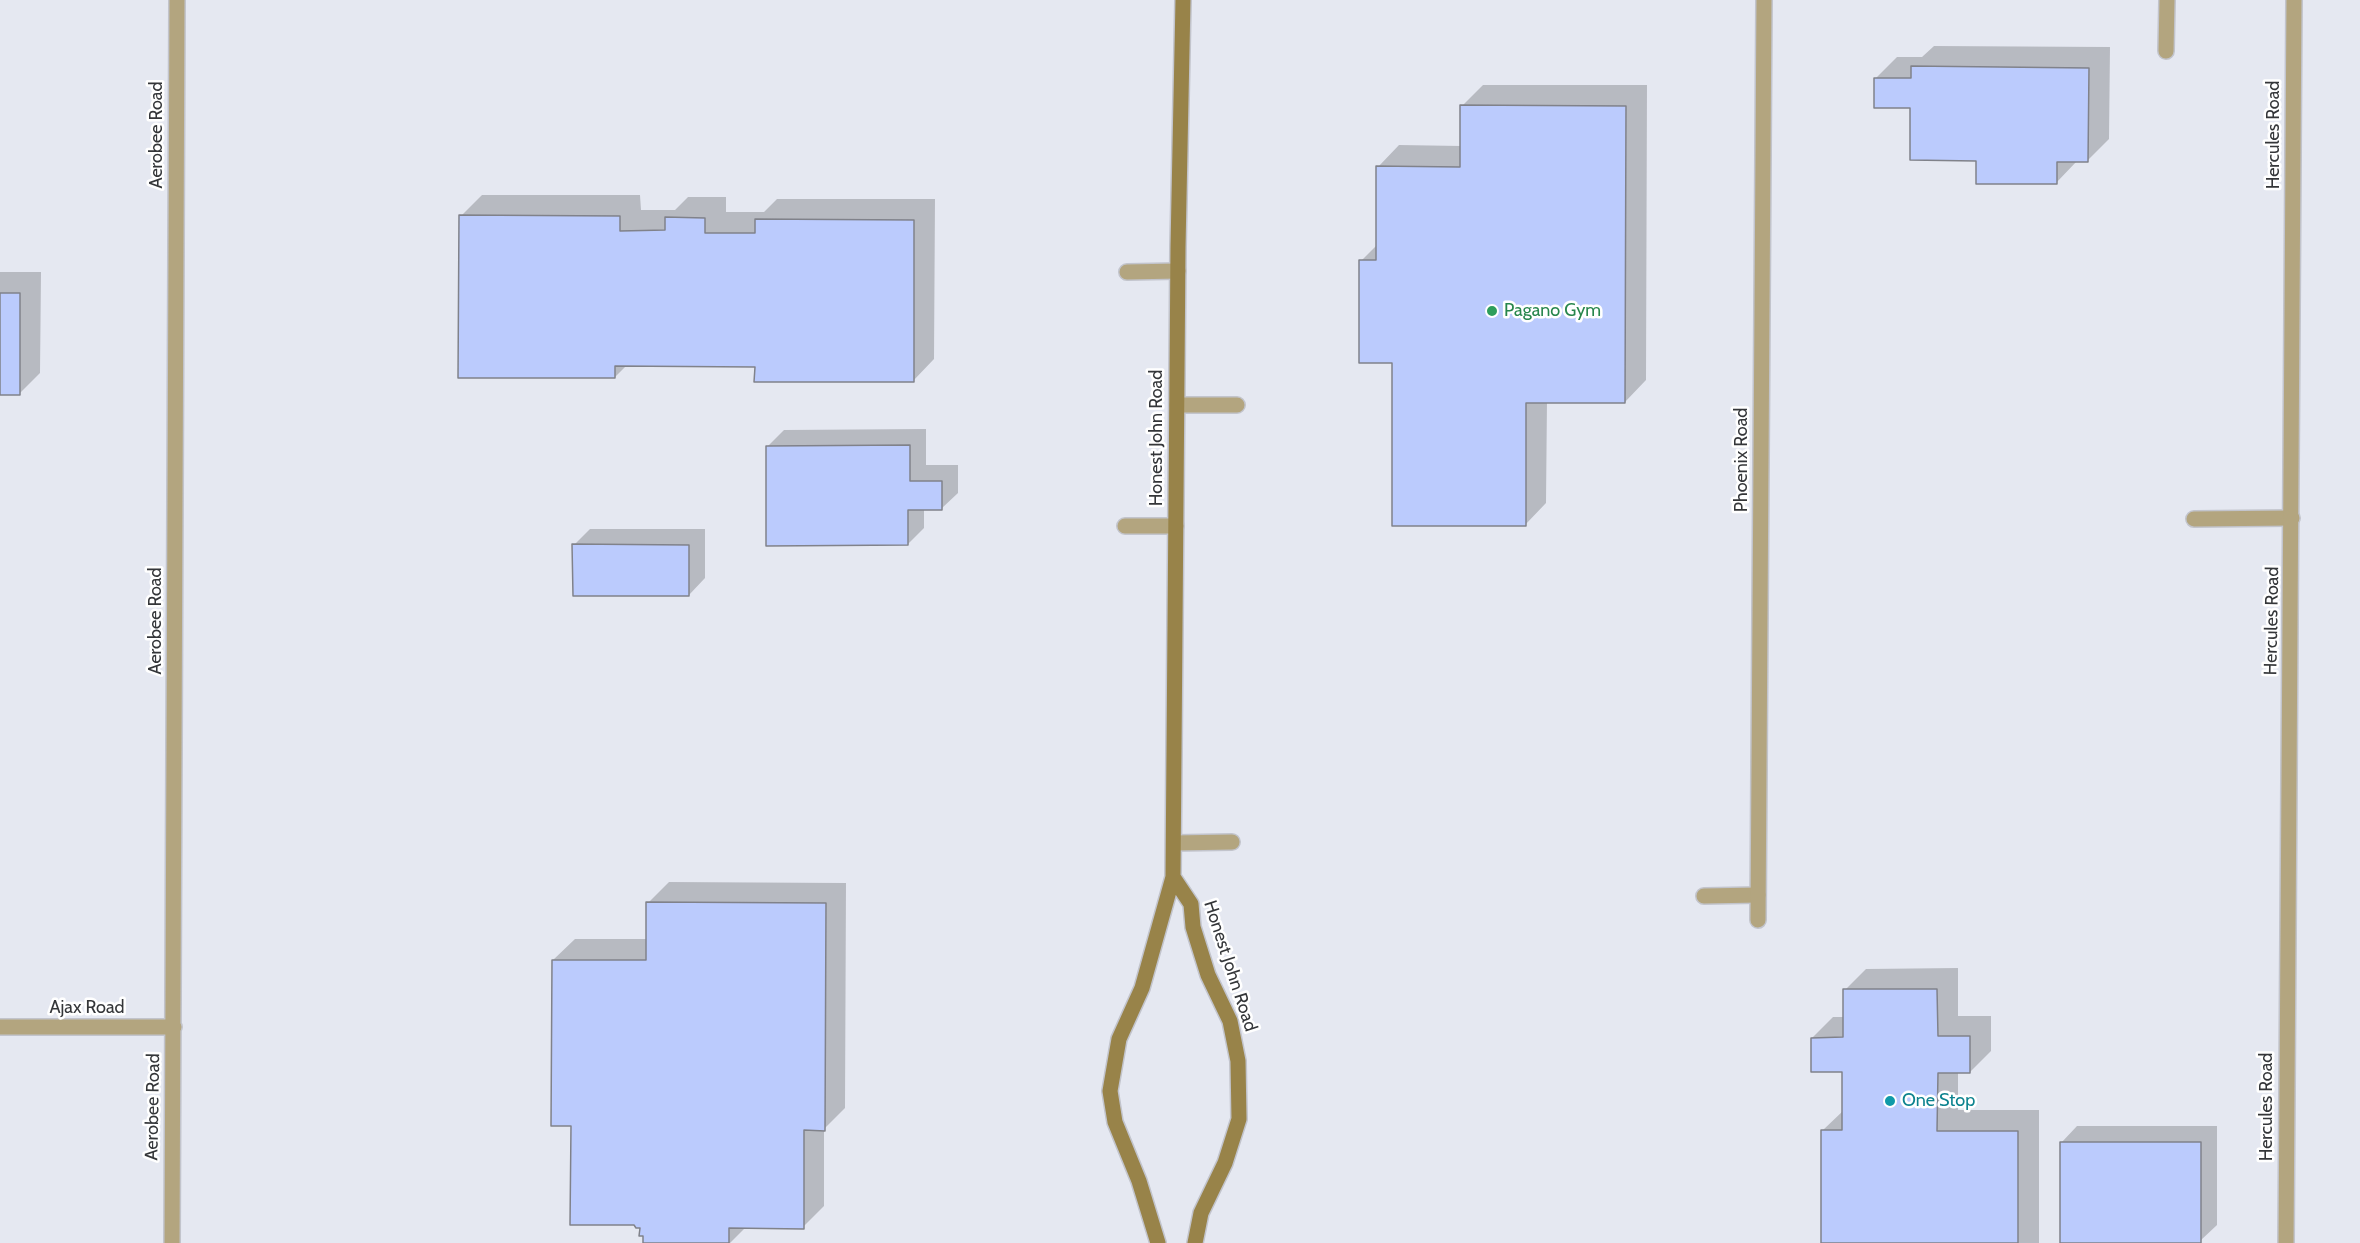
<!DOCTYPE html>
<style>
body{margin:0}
canvas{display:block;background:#e5e8f1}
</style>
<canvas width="2360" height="1243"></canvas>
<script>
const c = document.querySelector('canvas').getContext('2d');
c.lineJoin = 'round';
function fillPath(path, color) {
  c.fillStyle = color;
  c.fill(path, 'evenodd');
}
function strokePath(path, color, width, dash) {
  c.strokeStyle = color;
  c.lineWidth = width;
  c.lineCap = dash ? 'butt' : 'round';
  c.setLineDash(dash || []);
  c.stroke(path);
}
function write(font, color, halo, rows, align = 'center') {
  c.font = font + ' Cabin,sans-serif';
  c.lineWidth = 5;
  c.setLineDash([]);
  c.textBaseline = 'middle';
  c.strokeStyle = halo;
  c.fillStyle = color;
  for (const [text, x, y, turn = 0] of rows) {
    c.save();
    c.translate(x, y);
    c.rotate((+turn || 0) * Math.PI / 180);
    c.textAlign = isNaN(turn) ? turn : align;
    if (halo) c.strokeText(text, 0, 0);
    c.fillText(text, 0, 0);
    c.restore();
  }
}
const shadow = new Path2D(`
 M 1934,46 L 2110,47 L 2109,139 L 2088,160 L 2077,161 L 2056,183 L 1978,159 L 1876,78 L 1897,57 L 1922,57 Z
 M 1483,85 L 1647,85 L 1646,380 L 1625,402 L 1547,401 L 1546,503 L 1525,525 L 1394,361 L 1361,261 L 1378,244 L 1378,167 L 1399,145 L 1462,146 L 1462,106 Z
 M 482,195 L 640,195 L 641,210 L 675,210 L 688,197 L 726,197 L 726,212 L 764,212 L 777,199 L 935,199 L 934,359 L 913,381 L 756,365 L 627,365 L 615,377 L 461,216 Z
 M 0,272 L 41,272 L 40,373 L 19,394 L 0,394 Z
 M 926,429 L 926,465 L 958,465 L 958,493 L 941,509 L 924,509 L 924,528 L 908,544 L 768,446 L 784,430 Z
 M 590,529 L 705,529 L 705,578 L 689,595 L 574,545 Z
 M 669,882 L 846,883 L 845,1108 L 824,1129 L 824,1206 L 803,1227 L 746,1227 L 730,1243 L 644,1243 L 642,1226 L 572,1125 L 553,960 L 575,939 L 648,939 L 648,903 Z
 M 1958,968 L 1958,1016 L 1991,1016 L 1991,1051 L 1970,1072 L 1958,1072 L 1958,1110 L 2039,1110 L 2039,1243 L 1823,1243 L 1823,1130 L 1844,1110 L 1844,1071 L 1812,1038 L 1833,1017 L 1845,1017 L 1845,990 L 1866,969 Z
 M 2077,1126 L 2217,1126 L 2217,1225 L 2200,1241 L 2061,1143 Z`);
const building = new Path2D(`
 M 1911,66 L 2089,68 L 2088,162 L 2057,162 L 2057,184 L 1976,184 L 1976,161 L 1910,160 L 1910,108 L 1874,108 L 1874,78 L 1911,78 Z
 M 1460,105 L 1626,106 L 1625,403 L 1526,403 L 1526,526 L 1392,526 L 1392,363 L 1359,363 L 1359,260 L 1376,260 L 1376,166 L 1460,167 Z
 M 459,215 L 620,216 L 620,231 L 665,230 L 665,217 L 705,218 L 705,233 L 755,233 L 755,219 L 914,220 L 914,382 L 754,382 L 755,367 L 615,366 L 615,378 L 458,378 Z
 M 0,293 L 20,293 L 20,395 L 0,395 Z
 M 910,445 L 910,481 L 942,481 L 942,510 L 908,510 L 908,545 L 766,546 L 766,446 Z
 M 572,544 L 689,545 L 689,596 L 573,596 Z
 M 646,902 L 826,903 L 825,1131 L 804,1130 L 804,1229 L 729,1228 L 729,1243 L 643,1243 L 643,1236 L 639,1236 L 640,1228 L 636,1228 L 634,1225 L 570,1225 L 571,1126 L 551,1126 L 552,960 L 646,960 Z
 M 1843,989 L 1937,989 L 1938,1036 L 1970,1036 L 1970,1073 L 1938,1073 L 1937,1131 L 2018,1131 L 2018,1243 L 1821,1243 L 1821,1130 L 1842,1130 L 1842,1072 L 1811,1072 L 1811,1038 L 1843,1037 Z
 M 2060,1142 L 2201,1142 L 2201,1243 L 2060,1243 Z`);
const lane = new Path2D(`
 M 2166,51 L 2167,0
 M 1127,272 L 1178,271
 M 1177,405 L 1237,405
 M 2194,519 L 2292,518
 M 1125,526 L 1176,526
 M 1174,843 L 1232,842
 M 1704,896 L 1758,895`);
const street = new Path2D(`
 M 1758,920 L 1764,0
 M 0,1027 L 174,1027
 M 172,1243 L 177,0
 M 2286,1243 L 2294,0`);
const secondary = new Path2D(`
 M 1173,877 L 1191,904 L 1193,927 L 1208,975 L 1230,1021 L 1238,1061 L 1239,1119 L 1225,1163 L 1201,1213 L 1195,1243
 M 1158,1243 L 1139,1181 L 1115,1122 L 1110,1091 L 1119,1039 L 1142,988 L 1173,877 L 1178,247 L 1183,0`);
const markers = [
 [1492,311,6,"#2e9e5b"],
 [1890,1101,6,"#0f9aa8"]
];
const streetNames = [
 ["Aerobee Road",157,135,-90],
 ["Hercules Road",2274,135,-90],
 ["Honest John Road",1157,438,-90],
 ["Phoenix Road",1742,460,-90],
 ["Aerobee Road",156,621,-90],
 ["Hercules Road",2272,621,-89],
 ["Honest John Road",1230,966,72],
 ["Ajax Road",87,1008],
 ["Aerobee Road",153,1107,-89],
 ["Hercules Road",2267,1107,-90]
];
const leisureNames = [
 ["Pagano Gym",1504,311]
];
const cultureNames = [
 ["One Stop",1902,1101]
];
fillPath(shadow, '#0003');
fillPath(building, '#bbcbfd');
strokePath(building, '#80828a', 1.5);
strokePath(lane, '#c2c4cc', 18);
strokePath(street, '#c2c4cc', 18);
strokePath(secondary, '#c2c4cc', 18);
strokePath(lane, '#b3a57f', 15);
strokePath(street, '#b3a57f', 15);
strokePath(secondary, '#988349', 15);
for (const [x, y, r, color] of markers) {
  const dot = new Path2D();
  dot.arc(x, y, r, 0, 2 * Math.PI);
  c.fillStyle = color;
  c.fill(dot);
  strokePath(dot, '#fff', 2);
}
write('18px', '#343639', '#fff', streetNames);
write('18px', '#27864d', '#fff', leisureNames, 'left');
write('18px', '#0d838f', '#fff', cultureNames, 'left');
</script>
